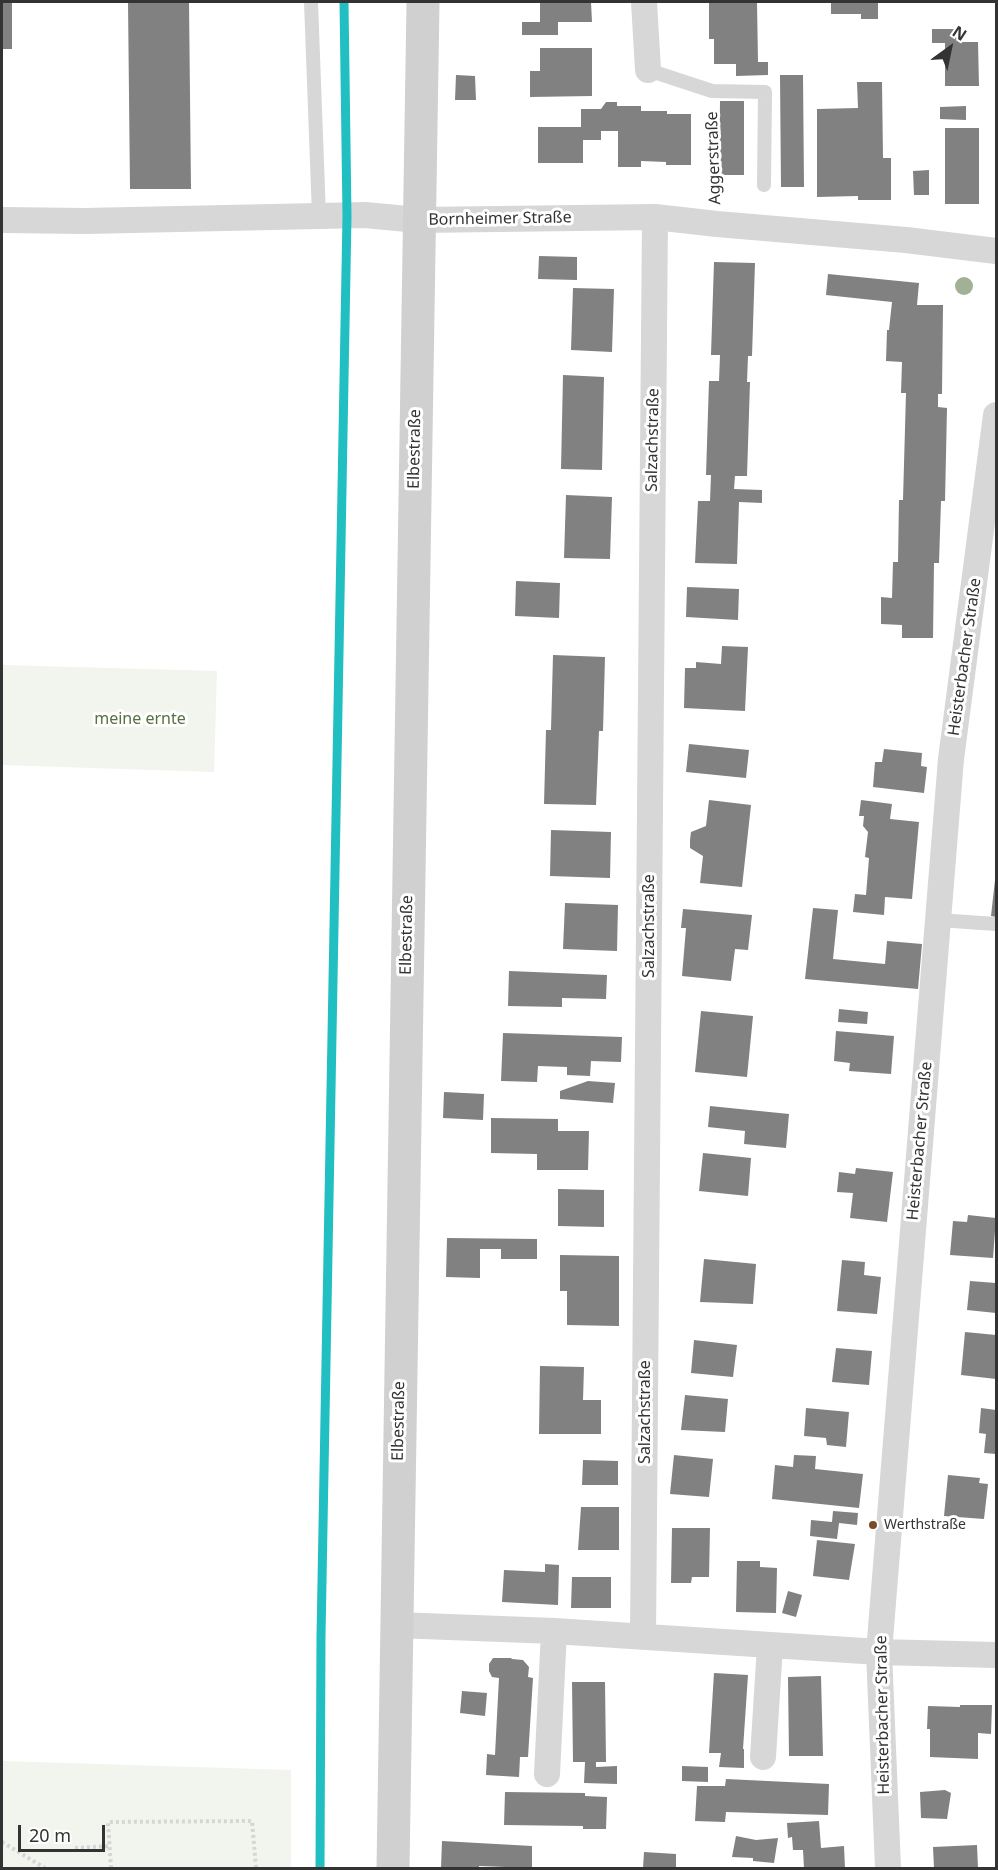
<!DOCTYPE html>
<meta charset="utf-8">
<style>
body{margin:0}
#map{position:relative;width:998px;height:1870px;overflow:hidden;background:#fff;font-family:"Noto Sans",sans-serif}
canvas{display:block}
.frame{position:absolute;inset:0;border:3px solid #333;pointer-events:none}
.north{position:absolute;left:920px;top:18px;width:60px;height:60px;-webkit-text-stroke:4px #fff;paint-order:stroke;rotate:33deg;font-size:16px;font-weight:700;line-height:24px;text-align:center;color:#333}
.north::after{content:'';display:block;margin:auto;width:21px;height:27px;background:#333;clip-path:polygon(50% 0,100% 100%,50% 72%,0 100%)}
.scale{position:absolute;left:18px;top:1825px;width:87px;height:27px;box-sizing:border-box;border:3px solid #333;border-top:0;padding-left:8px;font-size:18px;line-height:21px;white-space:nowrap;color:#333;-webkit-text-stroke:4px #fff;paint-order:stroke}
</style>
<div id="map">
<canvas width="998" height="1870"></canvas>
<div class="frame"></div>
<div class="north">N</div>
<div class="scale">20 m</div>
</div>
<script>
const c = document.querySelector('canvas').getContext('2d');
c.lineJoin = 'round';
function fillPath(path, color) {
  c.fillStyle = color;
  c.fill(path, 'evenodd');
}
function strokePath(path, color, width, dash) {
  c.strokeStyle = color;
  c.lineWidth = width;
  c.lineCap = dash ? 'butt' : 'round';
  c.setLineDash(dash || []);
  c.stroke(path);
}
function write(font, color, halo, rows, align = 'center') {
  c.font = font + ' "Noto Sans",sans-serif';
  c.lineWidth = 6;
  c.setLineDash([]);
  c.textBaseline = 'middle';
  c.strokeStyle = halo;
  c.fillStyle = color;
  for (const [text, x, y, turn = 0] of rows) {
    c.save();
    c.translate(x, y);
    c.rotate((+turn || 0) * Math.PI / 180);
    c.textAlign = isNaN(turn) ? turn : align;
    if (halo) c.strokeText(text, 0, 0);
    c.fillText(text, 0, 0);
    c.restore();
  }
}
const green = new Path2D(`
 M 2,665 L 217,671 L 214,772 L 2,765 Z
 M 2,1761 L 291,1770 L 291,1868 L 2,1868 Z`);
const building = new Path2D(`
 M 2,2 L 12,2 L 12,49 L 2,49 Z
 M 128,2 L 189,2 L 191,189 L 130,189 Z
 M 540,2 L 591,2 L 592,22 L 558,22 L 558,35 L 522,35 L 522,22 L 540,22 Z
 M 709,2 L 757,2 L 758,62 L 768,62 L 768,75 L 736,76 L 736,64 L 714,64 L 714,39 L 709,39 Z
 M 831,2 L 878,2 L 878,19 L 861,19 L 861,14 L 831,14 Z
 M 932,29 L 958,29 L 958,42 L 978,42 L 979,86 L 945,86 L 945,43 L 932,43 Z
 M 540,48 L 592,48 L 592,96 L 530,97 L 530,71 L 540,71 Z
 M 456,75 L 475,76 L 476,100 L 455,100 Z
 M 780,75 L 803,75 L 804,187 L 781,187 Z
 M 857,82 L 882,82 L 883,158 L 891,158 L 891,200 L 858,200 L 858,196 L 817,197 L 817,109 L 858,108 Z
 M 720,101 L 744,101 L 744,175 L 719,175 Z
 M 606,102 L 617,102 L 617,106 L 641,106 L 641,111 L 667,111 L 667,114 L 691,114 L 691,165 L 666,165 L 666,162 L 641,161 L 641,167 L 618,167 L 618,131 L 601,131 L 601,140 L 583,140 L 583,163 L 538,163 L 538,127 L 581,127 L 581,109 L 601,109 Z
 M 966,106 L 966,120 L 940,119 L 940,107 Z
 M 945,128 L 979,128 L 979,204 L 945,204 Z
 M 929,170 L 929,195 L 914,195 L 913,171 Z
 M 539,256 L 577,257 L 577,280 L 538,279 Z
 M 714,262 L 755,263 L 752,356 L 748,356 L 747,382 L 750,382 L 747,476 L 735,476 L 734,489 L 762,490 L 762,503 L 739,502 L 737,564 L 695,563 L 698,501 L 710,501 L 711,475 L 706,475 L 709,381 L 719,381 L 720,355 L 711,355 Z
 M 828,274 L 919,283 L 917,305 L 943,305 L 942,394 L 938,394 L 938,407 L 947,408 L 945,501 L 941,501 L 939,563 L 934,563 L 933,638 L 902,638 L 902,625 L 881,624 L 881,597 L 892,598 L 893,562 L 898,562 L 899,500 L 903,500 L 906,393 L 901,393 L 902,362 L 886,361 L 887,330 L 889,330 L 892,302 L 826,295 Z
 M 573,288 L 614,289 L 612,352 L 571,350 Z
 M 563,375 L 604,377 L 602,470 L 561,469 Z
 M 566,495 L 612,497 L 610,559 L 564,558 Z
 M 516,581 L 560,583 L 559,618 L 515,616 Z
 M 687,587 L 739,589 L 738,620 L 686,617 Z
 M 722,646 L 748,647 L 745,711 L 684,708 L 685,668 L 696,668 L 696,662 L 721,664 Z
 M 553,655 L 605,657 L 603,731 L 599,731 L 596,805 L 544,804 L 546,730 L 551,730 Z
 M 689,744 L 749,750 L 746,778 L 686,772 Z
 M 884,749 L 922,753 L 921,766 L 927,767 L 924,793 L 873,787 L 875,762 L 882,762 Z
 M 709,800 L 751,805 L 742,887 L 700,883 L 703,856 L 690,848 L 690,840 L 691,832 L 706,826 Z
 M 861,800 L 892,804 L 890,819 L 919,822 L 912,899 L 885,897 L 884,915 L 853,912 L 855,894 L 866,895 L 869,858 L 865,857 L 868,832 L 863,826 L 864,816 L 859,816 Z
 M 551,830 L 611,832 L 610,878 L 550,876 Z
 M 995,880 L 996,880 L 996,917 L 991,916 Z
 M 565,903 L 618,905 L 617,951 L 563,949 Z
 M 813,908 L 838,910 L 833,959 L 885,964 L 887,941 L 922,944 L 918,989 L 805,979 Z
 M 683,909 L 752,915 L 748,950 L 735,949 L 731,981 L 682,976 L 686,928 L 681,928 Z
 M 509,971 L 607,975 L 606,999 L 562,998 L 562,1007 L 508,1006 Z
 M 839,1009 L 868,1012 L 867,1024 L 838,1022 Z
 M 701,1011 L 753,1016 L 747,1077 L 695,1072 Z
 M 836,1031 L 894,1036 L 891,1074 L 849,1071 L 850,1063 L 834,1061 Z
 M 503,1033 L 622,1037 L 621,1062 L 591,1061 L 590,1076 L 567,1075 L 567,1067 L 538,1066 L 537,1082 L 501,1081 Z
 M 588,1081 L 615,1083 L 613,1103 L 560,1099 L 560,1091 Z
 M 444,1092 L 484,1094 L 483,1120 L 443,1118 Z
 M 710,1106 L 789,1114 L 786,1148 L 744,1144 L 745,1131 L 708,1127 Z
 M 491,1118 L 558,1119 L 558,1131 L 589,1131 L 588,1170 L 537,1170 L 537,1154 L 491,1153 Z
 M 703,1153 L 751,1158 L 748,1196 L 699,1191 Z
 M 856,1168 L 893,1172 L 887,1222 L 850,1218 L 853,1193 L 837,1192 L 839,1172 L 855,1174 Z
 M 558,1189 L 604,1190 L 604,1227 L 558,1226 Z
 M 968,1215 L 996,1218 L 993,1258 L 950,1255 L 953,1221 L 967,1222 Z
 M 447,1238 L 537,1239 L 537,1259 L 501,1259 L 501,1249 L 480,1249 L 480,1278 L 446,1277 Z
 M 560,1255 L 619,1256 L 619,1326 L 567,1325 L 567,1291 L 560,1291 Z
 M 704,1259 L 756,1264 L 753,1304 L 700,1302 Z
 M 842,1260 L 865,1262 L 864,1275 L 881,1277 L 877,1314 L 837,1311 Z
 M 970,1281 L 996,1283 L 996,1313 L 967,1310 Z
 M 965,1332 L 996,1335 L 996,1379 L 961,1375 Z
 M 694,1340 L 737,1345 L 733,1377 L 691,1373 Z
 M 836,1348 L 872,1351 L 869,1385 L 832,1382 Z
 M 540,1366 L 584,1367 L 583,1400 L 601,1400 L 601,1434 L 539,1434 Z
 M 685,1395 L 728,1399 L 725,1432 L 681,1430 Z
 M 806,1408 L 849,1412 L 846,1447 L 827,1445 L 826,1438 L 804,1436 Z
 M 981,1408 L 996,1410 L 996,1454 L 984,1453 L 986,1434 L 979,1433 Z
 M 674,1455 L 713,1459 L 709,1497 L 670,1494 Z
 M 794,1455 L 816,1456 L 815,1469 L 863,1474 L 859,1508 L 772,1499 L 775,1465 L 793,1467 Z
 M 583,1460 L 618,1461 L 618,1485 L 582,1485 Z
 M 948,1475 L 980,1478 L 979,1483 L 988,1484 L 984,1519 L 944,1516 Z
 M 581,1507 L 619,1507 L 619,1550 L 578,1550 Z
 M 833,1511 L 858,1513 L 857,1525 L 839,1523 L 837,1539 L 810,1536 L 811,1520 L 832,1522 Z
 M 672,1528 L 710,1528 L 709,1577 L 692,1577 L 691,1583 L 671,1583 Z
 M 817,1540 L 855,1544 L 849,1580 L 813,1576 Z
 M 737,1561 L 760,1561 L 760,1567 L 777,1568 L 776,1613 L 736,1612 Z
 M 545,1564 L 559,1565 L 558,1605 L 502,1602 L 504,1570 L 545,1572 Z
 M 572,1577 L 611,1577 L 611,1608 L 571,1608 Z
 M 788,1591 L 802,1595 L 796,1617 L 782,1613 Z
 M 493,1658 L 511,1658 L 512,1659 L 523,1660 L 529,1667 L 528,1677 L 533,1678 L 528,1757 L 520,1757 L 519,1777 L 486,1775 L 487,1754 L 495,1755 L 497,1716 L 499,1678 L 492,1677 L 489,1671 L 489,1664 Z
 M 714,1673 L 748,1675 L 743,1749 L 744,1749 L 744,1768 L 719,1767 L 721,1753 L 709,1753 Z
 M 821,1676 L 823,1756 L 789,1756 L 788,1677 Z
 M 572,1682 L 605,1682 L 606,1762 L 596,1762 L 596,1767 L 617,1766 L 617,1784 L 584,1783 L 585,1762 L 573,1762 Z
 M 462,1691 L 487,1693 L 485,1716 L 460,1713 Z
 M 960,1705 L 992,1705 L 991,1734 L 978,1733 L 978,1759 L 930,1757 L 930,1729 L 927,1729 L 928,1706 L 960,1707 Z
 M 682,1766 L 708,1767 L 708,1782 L 682,1781 Z
 M 726,1779 L 829,1784 L 828,1815 L 726,1812 L 725,1822 L 695,1821 L 697,1786 L 725,1786 Z
 M 945,1790 L 951,1793 L 947,1819 L 921,1818 L 920,1792 Z
 M 505,1792 L 585,1793 L 585,1796 L 607,1797 L 606,1829 L 583,1829 L 583,1826 L 504,1825 Z
 M 819,1821 L 821,1848 L 844,1846 L 845,1868 L 804,1868 L 803,1850 L 793,1850 L 792,1837 L 788,1838 L 787,1823 Z
 M 736,1836 L 756,1840 L 778,1838 L 774,1863 L 753,1861 L 753,1858 L 732,1857 Z
 M 442,1841 L 532,1846 L 532,1868 L 479,1866 L 479,1868 L 441,1868 Z
 M 977,1845 L 978,1868 L 934,1868 L 933,1847 Z
 M 644,1852 L 676,1854 L 676,1868 L 643,1868 Z`);
const path = new Path2D(`
 M 713,112 L 715,198
 M 2,1842 L 45,1868
 M 75,1848 L 110,1846
 M 111,1868 L 108,1822 L 252,1821 L 256,1868`);
const service = new Path2D(`
 M 311,2 L 319,216
 M 648,70 L 712,91 L 765,92 L 764,185
 M 938,920 L 996,924`);
const minor = new Path2D(`
 M 644,2 L 648,70
 M 2,220 L 85,221 L 365,215 L 418,220 L 655,217 L 717,224 L 906,240 L 996,251
 M 396,1625 L 554,1631 L 879,1652 L 996,1655
 M 643,1636 L 655,217
 M 763,1757 L 770,1646
 M 547,1774 L 554,1631
 M 888,1868 L 879,1652 L 951,759 L 996,415`);
const secondary = new Path2D(`
 M 393,1868 L 423,2`);
const tram1 = new Path2D(`
 M 320,1868 L 321,1635 L 347,216 L 344,2`);
const trees = [
 [964,286]
];
const markers = [
 [873,1525,5,"#7a4b2a"]
];
const busNames = [
 ["Werthstraße",884,1525]
];
const streetNames = [
 ["Aggerstraße",714,158,-92],
 ["Bornheimer Straße",500,219,-1],
 ["Salzachstraße",653,440,-89],
 ["Elbestraße",415,449,-89],
 ["Heisterbacher Straße",965,657,-82],
 ["Salzachstraße",649,926,-90],
 ["Elbestraße",407,935,-89],
 ["Heisterbacher Straße",920,1141,-85],
 ["Salzachstraße",645,1412,-90],
 ["Elbestraße",399,1421,-89],
 ["Heisterbacher Straße",883,1715,-91]
];
const parkNames = [
 ["meine ernte",140,719]
];
fillPath(green, '#f1f5ed');
fillPath(building, '#818181');
strokePath(path, '#d6d6d6', 4, [3, 3]);
strokePath(service, '#d7d7d7', 14);
strokePath(minor, '#d7d7d7', 26);
strokePath(secondary, '#d0d0d0', 33);
strokePath(tram1, '#21bfc1', 9);
c.fillStyle = '#a2b095';
for (const [x, y] of trees) {
  c.beginPath();
  c.arc(x, y, 9, 0, 2 * Math.PI);
  c.fill();
}
for (const [x, y, r, color] of markers) {
  const dot = new Path2D();
  dot.arc(x, y, r, 0, 2 * Math.PI);
  c.fillStyle = color;
  c.fill(dot);
  strokePath(dot, '#fff', 2);
}
write('14px', '#333', '#fff', busNames, 'left');
write('16px', '#333', '#fff', streetNames);
write('16px', '#56703f', '#fff', parkNames);
</script>
